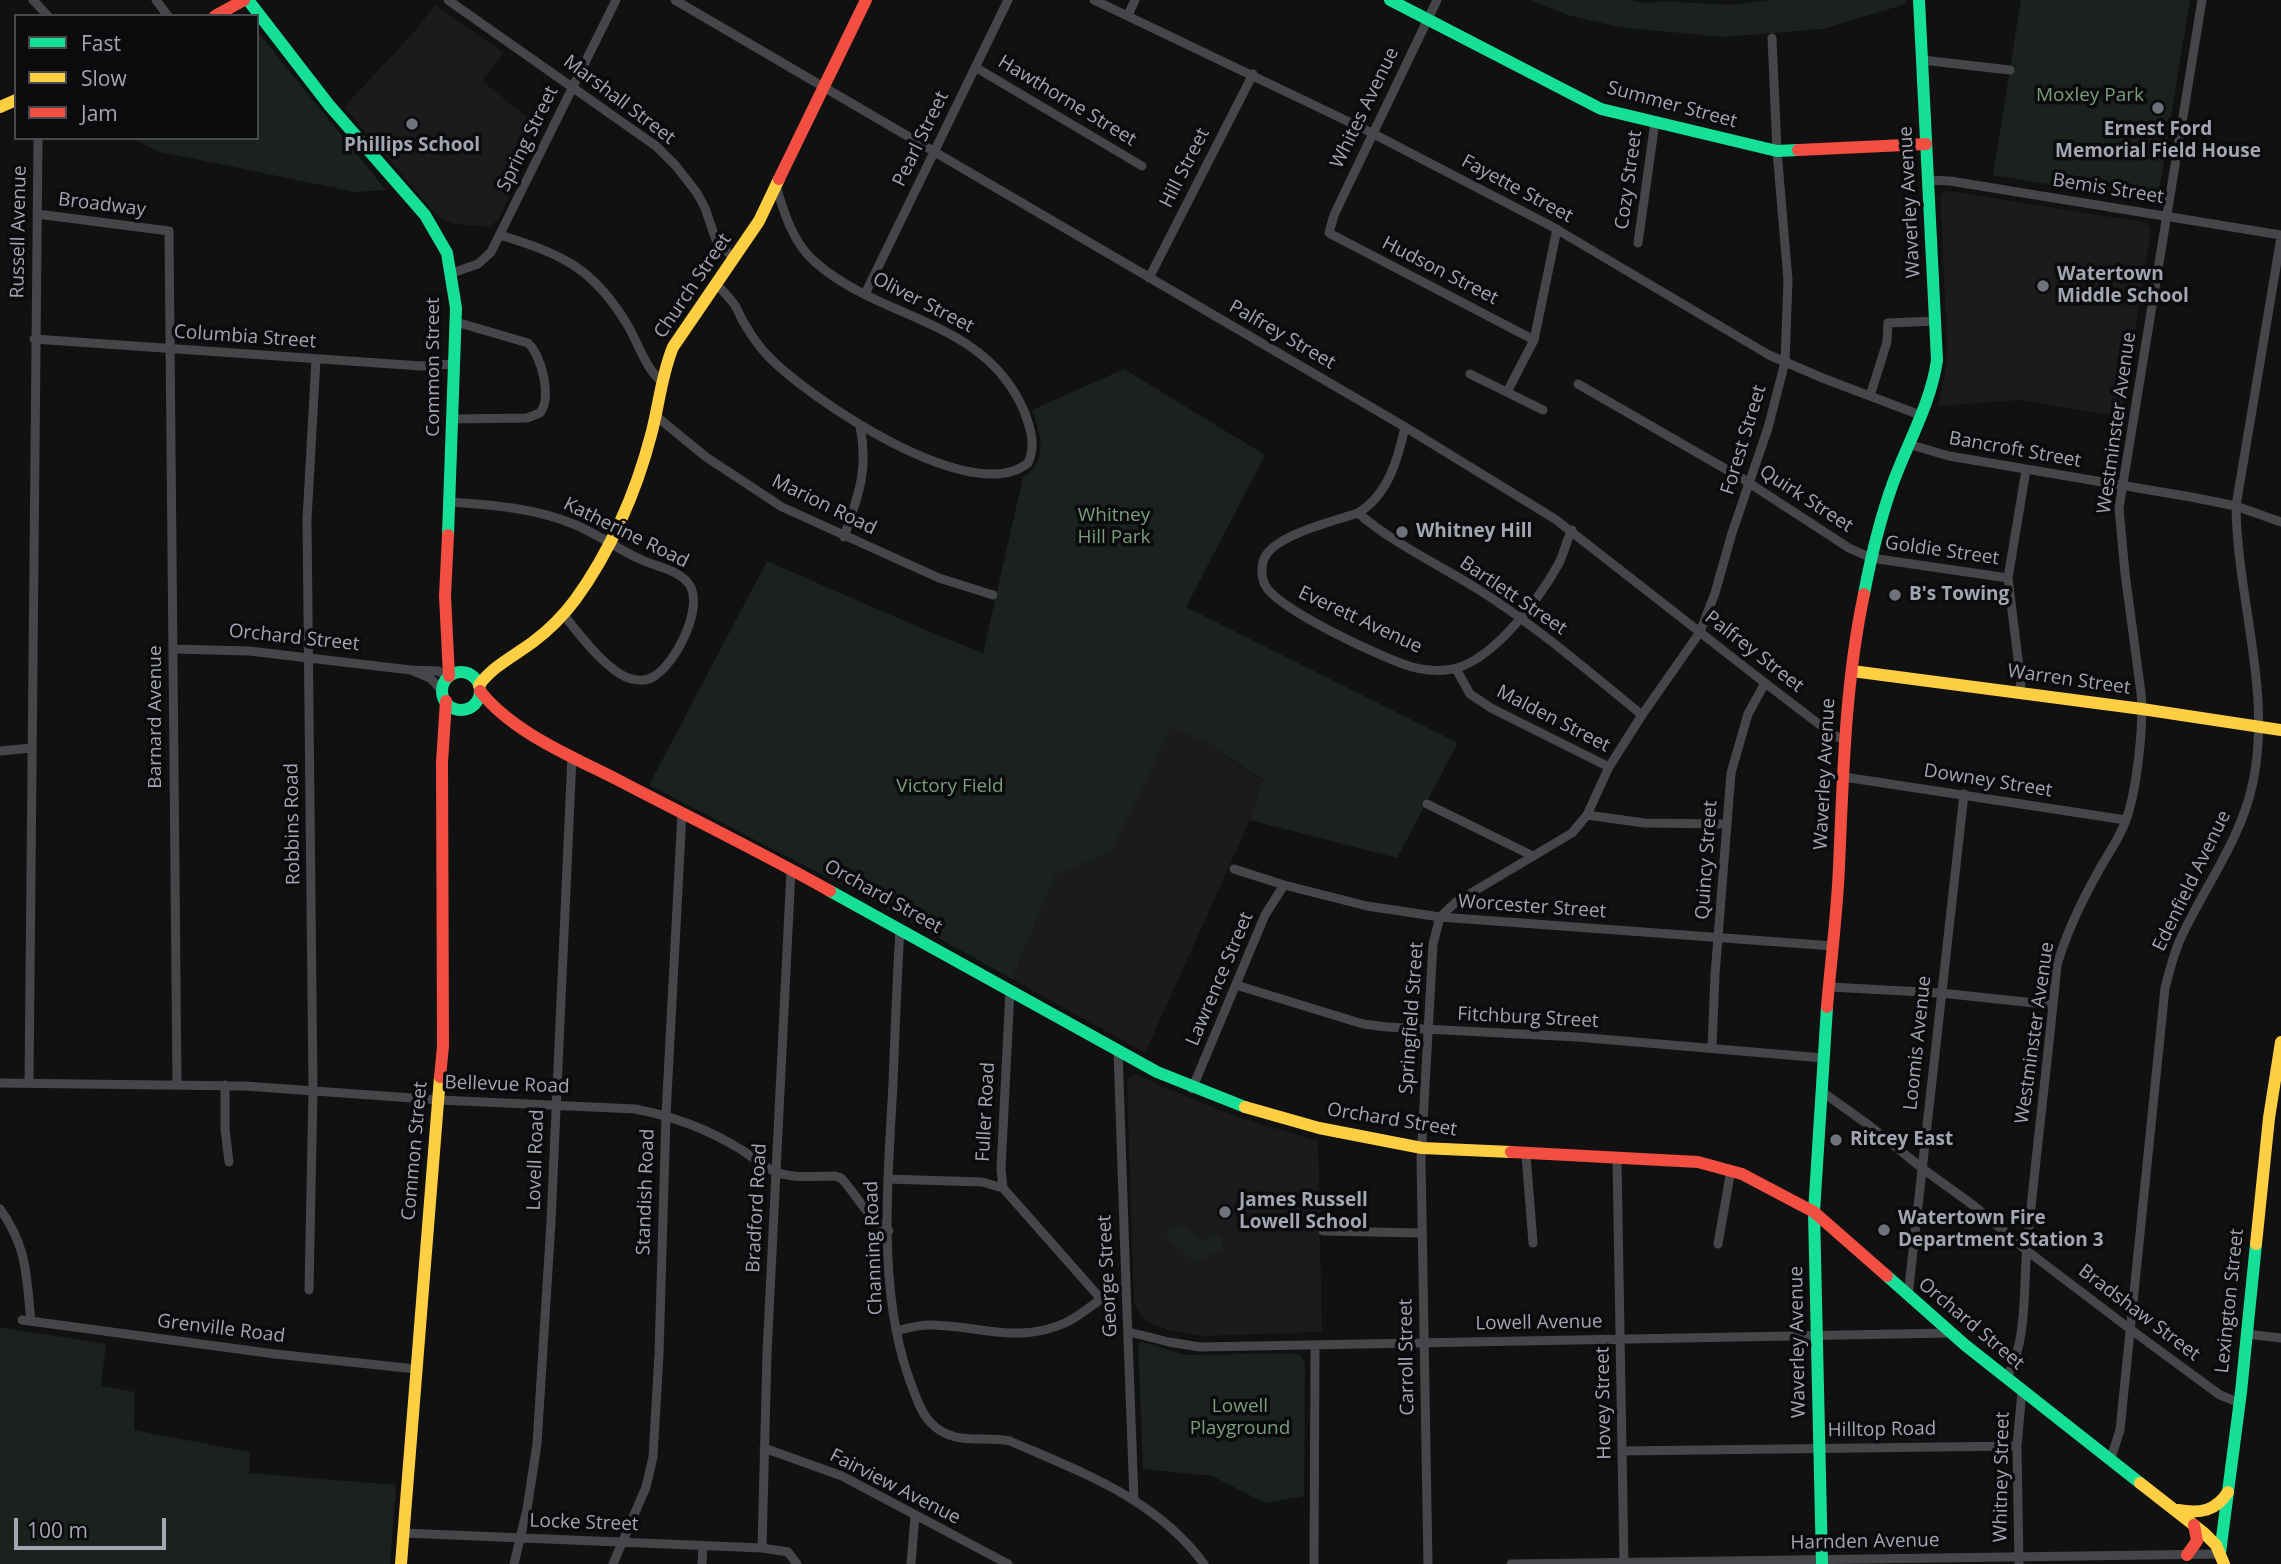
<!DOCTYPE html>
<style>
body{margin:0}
#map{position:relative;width:2281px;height:1564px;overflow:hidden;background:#111;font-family:"Open Sans",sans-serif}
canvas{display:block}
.legend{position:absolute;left:14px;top:14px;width:245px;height:126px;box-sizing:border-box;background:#0b0b0d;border:2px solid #47494f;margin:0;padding:9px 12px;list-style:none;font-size:21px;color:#a2a6b2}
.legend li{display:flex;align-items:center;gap:14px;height:35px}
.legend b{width:35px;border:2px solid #47494f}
.scale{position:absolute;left:14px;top:1518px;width:152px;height:32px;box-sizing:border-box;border:4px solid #a2a6b2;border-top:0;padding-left:9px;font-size:21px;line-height:24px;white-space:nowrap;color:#a2a6b2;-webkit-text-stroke:5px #0b0b0d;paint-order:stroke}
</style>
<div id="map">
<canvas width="2281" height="1564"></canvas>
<ul class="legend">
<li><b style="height:9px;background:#16e098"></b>Fast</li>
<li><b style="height:9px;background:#ffcf43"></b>Slow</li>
<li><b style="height:9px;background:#f24e42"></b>Jam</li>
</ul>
<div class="scale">100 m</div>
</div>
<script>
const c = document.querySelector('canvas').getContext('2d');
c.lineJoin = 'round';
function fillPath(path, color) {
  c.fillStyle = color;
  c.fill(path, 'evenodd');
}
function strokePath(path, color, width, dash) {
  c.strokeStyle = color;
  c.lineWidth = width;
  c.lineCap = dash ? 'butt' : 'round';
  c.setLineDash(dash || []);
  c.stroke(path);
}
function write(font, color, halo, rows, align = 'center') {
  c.font = font + ' "Open Sans",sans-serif';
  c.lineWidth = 7;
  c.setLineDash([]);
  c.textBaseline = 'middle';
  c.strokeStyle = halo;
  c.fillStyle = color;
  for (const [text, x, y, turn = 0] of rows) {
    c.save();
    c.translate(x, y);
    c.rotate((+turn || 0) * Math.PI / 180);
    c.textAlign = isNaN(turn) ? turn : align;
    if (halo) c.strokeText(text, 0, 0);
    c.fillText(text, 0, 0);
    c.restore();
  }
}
const built = new Path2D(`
 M 435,5 L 504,53 L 482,81 L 541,128 L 498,220 L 489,227 L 456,224 L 438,217 L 344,107 L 416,30 Z
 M 1948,191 L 2143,222 L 2149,225 L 2151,231 L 2121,417 L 2021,400 L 1938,406 L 1946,368 L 1947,342 L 1940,196 L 1943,192 Z
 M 1172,727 L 1210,745 L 1263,781 L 1250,820 L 1145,1053 L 1012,979 L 1055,876 L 1112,851 Z
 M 1137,1074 L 1165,1088 L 1237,1117 L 1318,1141 L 1322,1332 L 1202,1336 L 1171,1331 L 1148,1322 L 1140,1315 L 1134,1302 L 1127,1081 L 1131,1076 Z`);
const green = new Path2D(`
 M 1530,0 L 1630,0 L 1646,3 L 1664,1 L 1729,5 L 1773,0 L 1906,0 L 1906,4 L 1823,29 L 1722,37 L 1619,27 L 1571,16 Z
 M 2021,0 L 2190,0 L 2159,192 L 2154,200 L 2148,201 L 1993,175 Z
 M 257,31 L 386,190 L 355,192 L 156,151 L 133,138 L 257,138 Z
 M 1124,369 L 1265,455 L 1186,607 L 1458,743 L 1397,858 L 1250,820 L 1263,780 L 1210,745 L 1172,727 L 1112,851 L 1055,876 L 1012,979 L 871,900 L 649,785 L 767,561 L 923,629 L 983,653 L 1023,477 C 1049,460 1041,435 1032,410 Z
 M 1176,1224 L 1185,1227 L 1203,1242 L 1211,1235 L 1218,1236 L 1222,1240 L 1222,1249 L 1201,1261 L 1194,1262 L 1166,1237 L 1168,1229 Z
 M 0,1327 L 106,1344 L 101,1386 L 135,1392 L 134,1430 L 250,1452 L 249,1473 L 396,1485 L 390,1564 L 0,1564 Z
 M 1143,1342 L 1185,1355 L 1293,1353 L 1301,1356 L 1305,1364 L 1304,1496 L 1265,1503 L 1212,1476 L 1143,1469 L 1138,1343 Z`);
const street = new Path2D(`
 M 33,0 L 48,16
 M 156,0 L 168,16
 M 448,0 L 656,146 L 676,166 L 697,193 L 705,208 L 716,240 L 734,259
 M 675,0 L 1405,427 L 1555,519 L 1765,683 L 1832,734 L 1844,740
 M 1094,0 L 1368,131 L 1551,226 L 1769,355 L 1825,379 L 1920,415
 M 1437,0 L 1334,215 L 1329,233 L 1534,340
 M 1128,15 L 1135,0
 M 1922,60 L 2010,70
 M 975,67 L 1142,166
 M 1928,180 L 1950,181 L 2281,235
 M 37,214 L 169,231 L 177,1085
 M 500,235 C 562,254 594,268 628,326 C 639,345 645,367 661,381
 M 1638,243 L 1655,122
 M 452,273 L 478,264 L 491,252 L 616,0
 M 1149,278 L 1253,74
 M 716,284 C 722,290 729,297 734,304 C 738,309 740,317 744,323 C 751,335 759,347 769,357 C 810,399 972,509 1028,463 C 1036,445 1031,429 1024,411 C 985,319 882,321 815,262 C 793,243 784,213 776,186
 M 865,294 L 1008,0
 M 34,339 L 421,366 L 454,364
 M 1470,374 L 1543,410
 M 1578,384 L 1743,479 L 1849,548 L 1871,558 L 2008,578
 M 1507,392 L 1534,340 L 1557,229
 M 1870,396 L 1887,342 L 1888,323 L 1936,321
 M 656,416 L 706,457 L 782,507 L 939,578 L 993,595
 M 453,419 L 527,418 L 540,413 C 552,398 542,356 528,343 L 456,322
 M 1405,427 C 1398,459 1388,495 1358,513 C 1335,521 1273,535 1264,559 C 1261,566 1261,577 1265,585 C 1277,609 1384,659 1412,667 C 1426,671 1446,672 1460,667 C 1497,654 1539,599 1558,565 C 1564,554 1566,541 1572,530
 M 1908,444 L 1949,456 L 2191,497 L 2236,506 L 2281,522
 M 450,502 C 494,505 535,508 576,525 C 599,535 619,550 642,560 C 657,567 679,570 689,584 C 705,607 675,665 653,677 C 647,681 640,681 632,679 C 609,674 578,633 563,614
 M 1358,513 C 1394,544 1436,563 1476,588 C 1535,625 1588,671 1642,715
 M 844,537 C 858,496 869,470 860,426
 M 173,649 L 249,651 L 411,670
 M 1456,669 L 1470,694 L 1491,708 L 1609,767
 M 442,690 L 430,678 L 411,670 L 438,671 L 449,677
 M 2019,693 L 2021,683 L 2008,578 L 2026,470
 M 0,751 L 32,748
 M 1844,777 L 2126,820
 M 1427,804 L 1533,856
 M 1587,815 L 1609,767 L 1642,715 L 1700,632 L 1715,593 L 1732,533 L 1768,428 L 1785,362 L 1788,280 L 1777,151 L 1772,38
 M 1234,869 L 1284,885 L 1367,906 L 1440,917 L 1833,946
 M 900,928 C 897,980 895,1031 893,1083 C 888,1182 876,1296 913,1389 C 917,1400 922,1414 930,1422 C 953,1447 982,1435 1010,1441 C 1081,1472 1157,1499 1204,1564
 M 1236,985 L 1363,1024 L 1387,1027 L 1577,1037 L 1823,1058
 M 1830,987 L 1941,993 L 2053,1005
 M 1010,990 L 1001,1169 L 1003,1188 L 1101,1299 L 1124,1286
 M 1712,1047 L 1715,975 L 1731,773 L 1748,714 L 1765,683
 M 1118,1050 C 1122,1200 1129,1349 1134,1499
 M 0,1083 L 245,1086 L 440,1100 L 635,1109 C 672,1116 708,1129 740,1149 C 752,1156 763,1167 776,1172 C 794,1179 816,1176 835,1176 L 841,1178 C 858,1196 867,1218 889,1231
 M 29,1083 L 38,138
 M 225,1085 L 225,1129 L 229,1162
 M 1192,1089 L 1265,915 L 1284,885
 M 1821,1091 L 1870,1126 L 1923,1169 L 1973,1205 L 2026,1250 L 2130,1329 L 2220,1395 L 2240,1403
 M 1526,1155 L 1533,1243
 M 1617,1158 L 1624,1564
 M 888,1179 L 982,1182 L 1003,1188
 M 0,1209 C 28,1248 26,1276 31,1321
 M 1323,1231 L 1422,1233
 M 1718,1244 L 1731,1170
 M 309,1290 L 313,1090 L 307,519 L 316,359
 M 1908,1296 L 1964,794
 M 22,1320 L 275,1354 L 416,1369
 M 896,1331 C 908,1328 920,1324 933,1325 C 980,1326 1018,1344 1065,1323 C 1078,1317 1090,1307 1101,1299
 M 1129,1332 L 1169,1342 L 1200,1347 L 1951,1333
 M 2246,1334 L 2281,1338
 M 2006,1379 C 2028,1342 2023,1289 2027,1247 C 2036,1153 2048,1059 2057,965 C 2067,931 2081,902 2098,872 C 2107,855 2120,838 2126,820 C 2137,789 2144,725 2141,693 L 2125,573 L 2119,508 L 2202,0
 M 764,1448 L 842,1476 L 1008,1564
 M 1622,1451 L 2017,1446
 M 2111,1458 L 2120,1430 L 2165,988 C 2169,972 2173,957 2179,942 C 2203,888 2241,841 2253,782 C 2272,691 2237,598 2236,506 L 2281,237
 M 404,1533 L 762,1548 L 788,1552 L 797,1564
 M 762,1548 L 767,1353 L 791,870
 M 514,1564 L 527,1509 L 537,1444 L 551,1222 L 572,756
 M 613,1564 L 646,1487 L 653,1457 L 659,1354 L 666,1115 L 682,813
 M 702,1564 L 703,1545
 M 911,1564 L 915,1515
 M 1314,1564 L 1315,1345
 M 1428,1564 L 1421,1158 L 1433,944 L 1440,917 L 1456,902 L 1572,833 L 1587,815 L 1644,823 L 1726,824
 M 1511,1564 L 2220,1554
 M 2019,1564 L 2017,1446 L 2022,1391`);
const fast = new Path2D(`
 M 248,0 L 329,105 L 425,215 L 447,253 L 456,308 L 448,535
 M 1390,0 L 1601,109 L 1777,151 L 1798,150
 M 1864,594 C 1871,557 1880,519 1893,483 C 1908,442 1931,403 1937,360 L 1919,0
 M442 691a19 19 0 1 1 38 0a19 19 0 1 1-38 0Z
 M 830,891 L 1157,1072 L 1245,1107
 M 1887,1276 L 1965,1345 L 2140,1483
 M 2220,1553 L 2241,1392 L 2256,1244
 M 1822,1564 L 1814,1212 L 1827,1007`);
const slow = new Path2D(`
 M 0,107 L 16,100
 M 1852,671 L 2142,709 L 2281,730
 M 479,685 C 493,666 514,656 533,642 C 549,630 563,616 575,600 C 610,552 636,493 651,435 C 659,406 661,376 673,347 L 759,221 L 779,179
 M 1245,1107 L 1319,1128 L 1422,1148 L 1511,1152
 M 2256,1244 L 2269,1118 L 2281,1042
 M 2140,1483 L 2204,1533 L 2216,1545 L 2224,1564
 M 2178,1510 C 2200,1514 2216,1511 2228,1492
 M 401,1564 L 440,1077`);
const jam = new Path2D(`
 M 215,16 L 244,0
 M 1798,150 L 1926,144
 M 779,179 L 866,0
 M 448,535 L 445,596 L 449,676
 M 480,691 C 512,732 571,756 618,780 C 689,817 761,852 830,891
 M 1827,1007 C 1831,960 1837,914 1839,867 C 1843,776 1845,684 1864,594
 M 440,1077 L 443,1046 L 442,762 L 446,701
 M 1511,1152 L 1698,1162 L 1742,1174 L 1814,1212 L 1887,1276
 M 2187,1555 L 2197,1541 L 2194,1525`);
const markers = [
 [2158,108,7,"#6f727a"],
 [412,124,7,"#6f727a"],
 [2043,286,7,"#6f727a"],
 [1402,532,7,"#6f727a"],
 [1895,595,7,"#6f727a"],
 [1836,1140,7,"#6f727a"],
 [1225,1212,7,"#6f727a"],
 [1884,1230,7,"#6f727a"]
];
const parkNames = [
 ["Moxley Park",2090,96],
 ["Whitney",1114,516],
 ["Hill Park",1114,538],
 ["Victory Field",950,787],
 ["Lowell",1240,1407],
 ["Playground",1240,1429]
];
const streetNames = [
 ["Marshall Street",619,100,37],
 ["Hawthorne Street",1067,101,31],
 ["Summer Street",1672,105,15],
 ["Whites Avenue",1365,108,-64],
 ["Spring Street",528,139,-64],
 ["Pearl Street",921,139,-64],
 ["Hill Street",1185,168,-63],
 ["Cozy Street",1629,180,-82],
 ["Fayette Street",1517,189,28],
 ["Bemis Street",2108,189,9],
 ["Waverley Avenue",1910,202,-93],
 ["Broadway",102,205,7],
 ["Russell Avenue",19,232,-89],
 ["Hudson Street",1440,271,27],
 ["Church Street",693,286,-56],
 ["Oliver Street",923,303,27],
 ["Palfrey Street",1282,335,30],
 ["Columbia Street",245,337,4],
 ["Common Street",434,367,-90],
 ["Westminster Avenue",2117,423,-82],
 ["Forest Street",1744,440,-73],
 ["Bancroft Street",2015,450,10],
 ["Quirk Street",1806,499,33],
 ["Marion Road",824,505,26],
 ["Katherine Road",626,533,26],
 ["Goldie Street",1942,551,8],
 ["Bartlett Street",1513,596,34],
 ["Everett Avenue",1360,620,25],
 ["Orchard Street",294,638,6],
 ["Palfrey Street",1754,652,38],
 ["Warren Street",2069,680,8],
 ["Barnard Avenue",156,717,-90],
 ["Malden Street",1553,719,27],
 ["Waverley Avenue",1825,774,-87],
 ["Downey Street",1988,781,9],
 ["Robbins Road",293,824,-91],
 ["Quincy Street",1707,860,-86],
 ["Edenfield Avenue",2192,881,-64],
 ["Orchard Street",883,897,29],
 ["Worcester Street",1532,907,4],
 ["Lawrence Street",1220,979,-67],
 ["Springfield Street",1412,1018,-86],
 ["Fitchburg Street",1528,1018,3],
 ["Westminster Avenue",2035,1033,-82],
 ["Loomis Avenue",1918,1043,-84],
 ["Bellevue Road",507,1085,2],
 ["Fuller Road",986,1112,-87],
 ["Orchard Street",1392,1120,9],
 ["Common Street",415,1151,-85],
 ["Lovell Road",536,1160,-88],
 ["Standish Road",646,1192,-88],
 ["Bradford Road",757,1208,-87],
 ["Channing Road",874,1248,-92],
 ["George Street",1108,1276,-93],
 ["Lexington Street",2230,1301,-84],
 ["Bradshaw Street",2139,1313,37],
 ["Lowell Avenue",1539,1323,-1],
 ["Orchard Street",1971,1324,40],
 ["Grenville Road",221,1329,7],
 ["Waverley Avenue",1798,1342,-91],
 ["Carroll Street",1407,1357,-91],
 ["Hovey Street",1604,1403,-91],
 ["Hilltop Road",1882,1430,-1],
 ["Whitney Street",2002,1477,-89],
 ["Fairview Avenue",895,1487,27],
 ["Locke Street",584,1523,2],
 ["Harnden Avenue",1865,1542,-1]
];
const poiNames = [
 ["Ernest Ford",2158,130,"center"],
 ["Memorial Field House",2158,152,"center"],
 ["Phillips School",412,146,"center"],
 ["Watertown",2057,275],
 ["Middle School",2057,297],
 ["Whitney Hill",1416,532],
 ["B's Towing",1909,595],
 ["Ritcey East",1850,1140],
 ["James Russell",1239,1201],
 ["Lowell School",1239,1223],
 ["Watertown Fire",1898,1219],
 ["Department Station 3",1898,1241]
];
fillPath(built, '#1b1b1d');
fillPath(green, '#1b211c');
strokePath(street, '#454649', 9);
strokePath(fast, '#16e098', 12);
strokePath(slow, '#ffcf43', 12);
strokePath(jam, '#f24e42', 12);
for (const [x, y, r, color] of markers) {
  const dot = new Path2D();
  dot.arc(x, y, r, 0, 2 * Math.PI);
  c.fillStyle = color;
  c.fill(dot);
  strokePath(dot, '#0b0b0d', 2.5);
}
write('19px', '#799d7c', '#0b0b0d', parkNames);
write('19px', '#a2a6b2', '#0b0b0d', streetNames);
write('bold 19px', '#a2a6b2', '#0b0b0d', poiNames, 'left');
</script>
